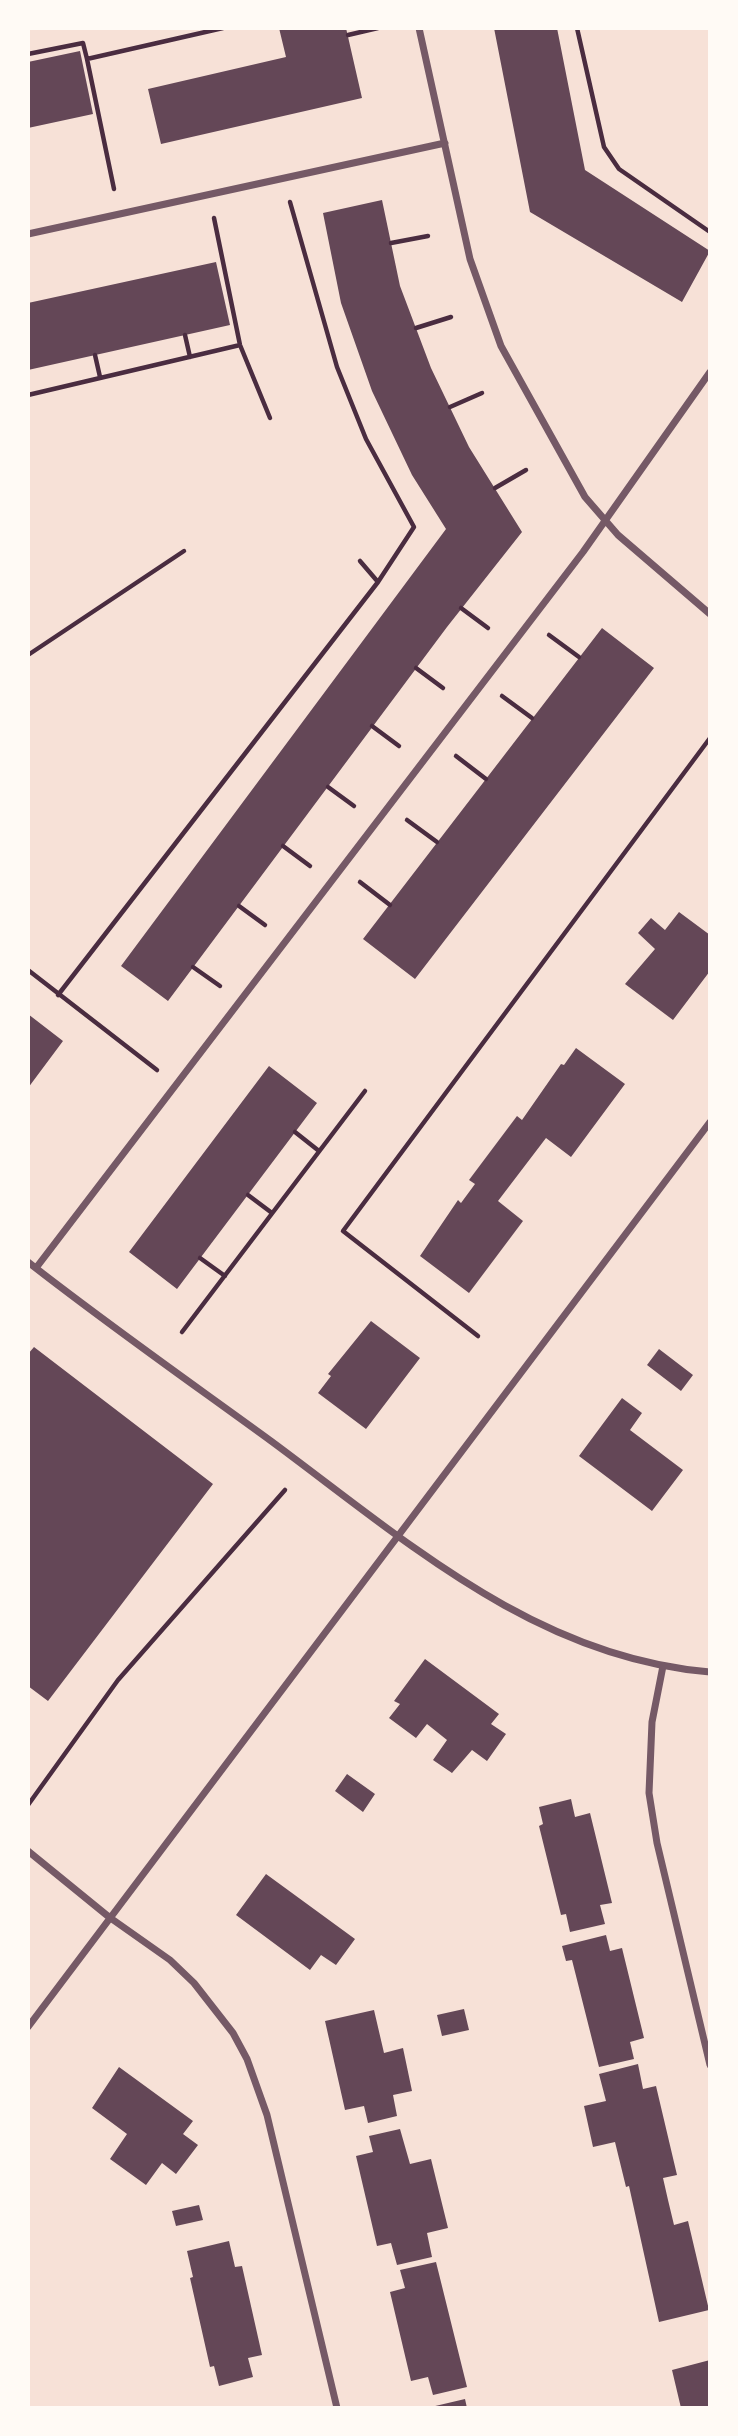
<!DOCTYPE html>
<style>
body{margin:0}
#map{position:relative;width:738px;height:2436px;overflow:hidden;background:#f7e1d7;font-family:"Public Sans",sans-serif}
canvas{display:block}
.frame{position:absolute;inset:0;border:30px solid #fffaf5;pointer-events:none}
</style>
<div id="map">
<canvas width="738" height="2436"></canvas>
<div class="frame"></div>
</div>
<script>
const c = document.querySelector('canvas').getContext('2d');
c.lineJoin = 'round';
function fillPath(path, color) {
  c.fillStyle = color;
  c.fill(path, 'evenodd');
}
function strokePath(path, color, width, dash) {
  c.strokeStyle = color;
  c.lineWidth = width;
  c.lineCap = dash ? 'butt' : 'round';
  c.setLineDash(dash || []);
  c.stroke(path);
}
const building = new Path2D(`
 M 279,28 L 346,28 L 362,98 L 161,144 L 148,89 L 286,57 Z
 M 494,28 L 557,28 L 585,170 L 710,251 L 682,302 L 530,212 Z
 M 80,51 L 93,114 L 28,128 L 28,62 Z
 M 382,200 L 400,286 L 431,368 L 469,447 L 522,532 L 447,627 L 168,1001 L 121,966 L 446,529 L 412,475 L 372,391 L 341,303 L 323,213 Z
 M 216,262 L 230,325 L 28,370 L 28,303 Z
 M 602,628 L 654,668 L 415,979 L 363,939 Z
 M 679,912 L 710,935 L 710,971 L 673,1020 L 625,984 L 655,949 L 638,933 L 651,918 L 665,930 Z
 M 28,1014 L 63,1041 L 28,1088 Z
 M 576,1048 L 625,1084 L 571,1157 L 546,1138 L 498,1201 L 523,1221 L 469,1293 L 420,1256 L 458,1200 L 461,1203 L 475,1184 L 469,1180 L 517,1116 L 522,1120 L 561,1064 L 564,1065 Z
 M 269,1066 L 317,1103 L 177,1289 L 129,1252 Z
 M 371,1321 L 420,1358 L 366,1429 L 318,1393 L 331,1376 L 328,1374 Z
 M 34,1347 L 213,1484 L 48,1701 L 28,1686 L 28,1354 Z
 M 659,1349 L 693,1375 L 681,1391 L 647,1365 Z
 M 622,1398 L 642,1413 L 630,1430 L 683,1470 L 652,1511 L 579,1456 Z
 M 425,1659 L 499,1714 L 491,1724 L 506,1734 L 487,1761 L 472,1750 L 452,1773 L 433,1760 L 447,1740 L 427,1724 L 416,1738 L 389,1718 L 400,1704 L 394,1701 Z
 M 347,1774 L 375,1794 L 363,1812 L 335,1791 Z
 M 571,1799 L 575,1817 L 590,1813 L 612,1903 L 600,1905 L 605,1924 L 570,1932 L 566,1914 L 561,1915 L 539,1826 L 543,1824 L 539,1807 Z
 M 266,1874 L 355,1939 L 336,1965 L 321,1955 L 310,1970 L 236,1915 Z
 M 606,1935 L 610,1951 L 622,1948 L 644,2038 L 630,2042 L 634,2059 L 599,2067 L 572,1960 L 566,1961 L 562,1946 Z
 M 464,2009 L 469,2030 L 442,2036 L 437,2015 Z
 M 374,2010 L 384,2053 L 403,2048 L 412,2091 L 393,2095 L 397,2116 L 368,2123 L 364,2106 L 345,2110 L 325,2021 Z
 M 638,2064 L 643,2089 L 656,2086 L 677,2175 L 663,2178 L 668,2200 L 674,2225 L 688,2221 L 709,2310 L 659,2322 L 629,2186 L 626,2187 L 615,2142 L 593,2147 L 584,2106 L 606,2101 L 599,2074 Z
 M 119,2067 L 193,2121 L 183,2134 L 198,2145 L 176,2174 L 162,2163 L 146,2185 L 110,2159 L 127,2134 L 92,2108 Z
 M 400,2129 L 410,2164 L 431,2159 L 448,2228 L 427,2233 L 432,2257 L 397,2265 L 391,2243 L 377,2246 L 356,2156 L 373,2152 L 369,2136 Z
 M 199,2205 L 203,2220 L 176,2226 L 172,2211 Z
 M 229,2241 L 235,2267 L 242,2266 L 262,2355 L 248,2358 L 253,2377 L 219,2386 L 214,2366 L 210,2367 L 190,2278 L 193,2277 L 187,2251 Z
 M 436,2262 L 467,2387 L 433,2395 L 428,2377 L 411,2381 L 390,2292 L 405,2288 L 400,2270 Z
 M 710,2360 L 710,2408 L 681,2408 L 672,2370 Z
 M 465,2399 L 467,2408 L 431,2408 L 431,2407 Z`);
const path = new Path2D(`
 M 577,28 L 604,147 L 619,169 L 710,232
 M 348,35 L 378,28
 M 28,54 L 83,43 L 87,59 L 223,28
 M 87,59 L 114,189
 M 214,218 L 240,345 L 270,418
 M 391,243 L 428,236
 M 416,328 L 451,317
 M 185,335 L 190,357
 M 95,355 L 100,377
 M 28,395 L 240,345
 M 450,407 L 482,393
 M 495,488 L 526,470
 M 360,561 L 378,582
 M 461,608 L 488,628
 M 549,635 L 579,657
 M 28,655 L 184,551
 M 416,668 L 443,688
 M 502,696 L 532,718
 M 372,726 L 399,746
 M 456,756 L 486,779
 M 328,787 L 354,806
 M 407,820 L 437,842
 M 283,846 L 310,866
 M 360,882 L 390,905
 M 239,906 L 265,925
 M 193,967 L 220,986
 M 28,970 L 157,1070
 M 58,995 L 378,582 L 414,527 L 366,439 L 337,367 L 290,202
 M 295,1132 L 319,1151
 M 248,1195 L 272,1213
 M 200,1258 L 225,1276
 M 182,1332 L 365,1091
 M 478,1336 L 343,1231 L 710,738
 M 28,1805 L 118,1680 L 285,1490`);
const minor = new Path2D(`
 M 419,28 L 470,259 L 501,346 L 585,497 L 618,535 L 710,614
 M 28,234 L 445,143
 M 28,1262 C 107,1324 190,1382 271,1441 C 405,1540 536,1658 710,1672
 M 36,1268 L 583,552 L 710,372
 M 663,1666 L 652,1722 L 649,1793 L 657,1843 L 710,2065
 M 28,1851 L 109,1917 L 170,1960 L 194,1983 L 233,2033 L 247,2059 L 267,2115 L 337,2408
 M 28,2027 L 710,1122`);
fillPath(building, '#644757');
strokePath(path, '#4a2c40', 4.5);
strokePath(minor, '#755966', 7);
</script>
